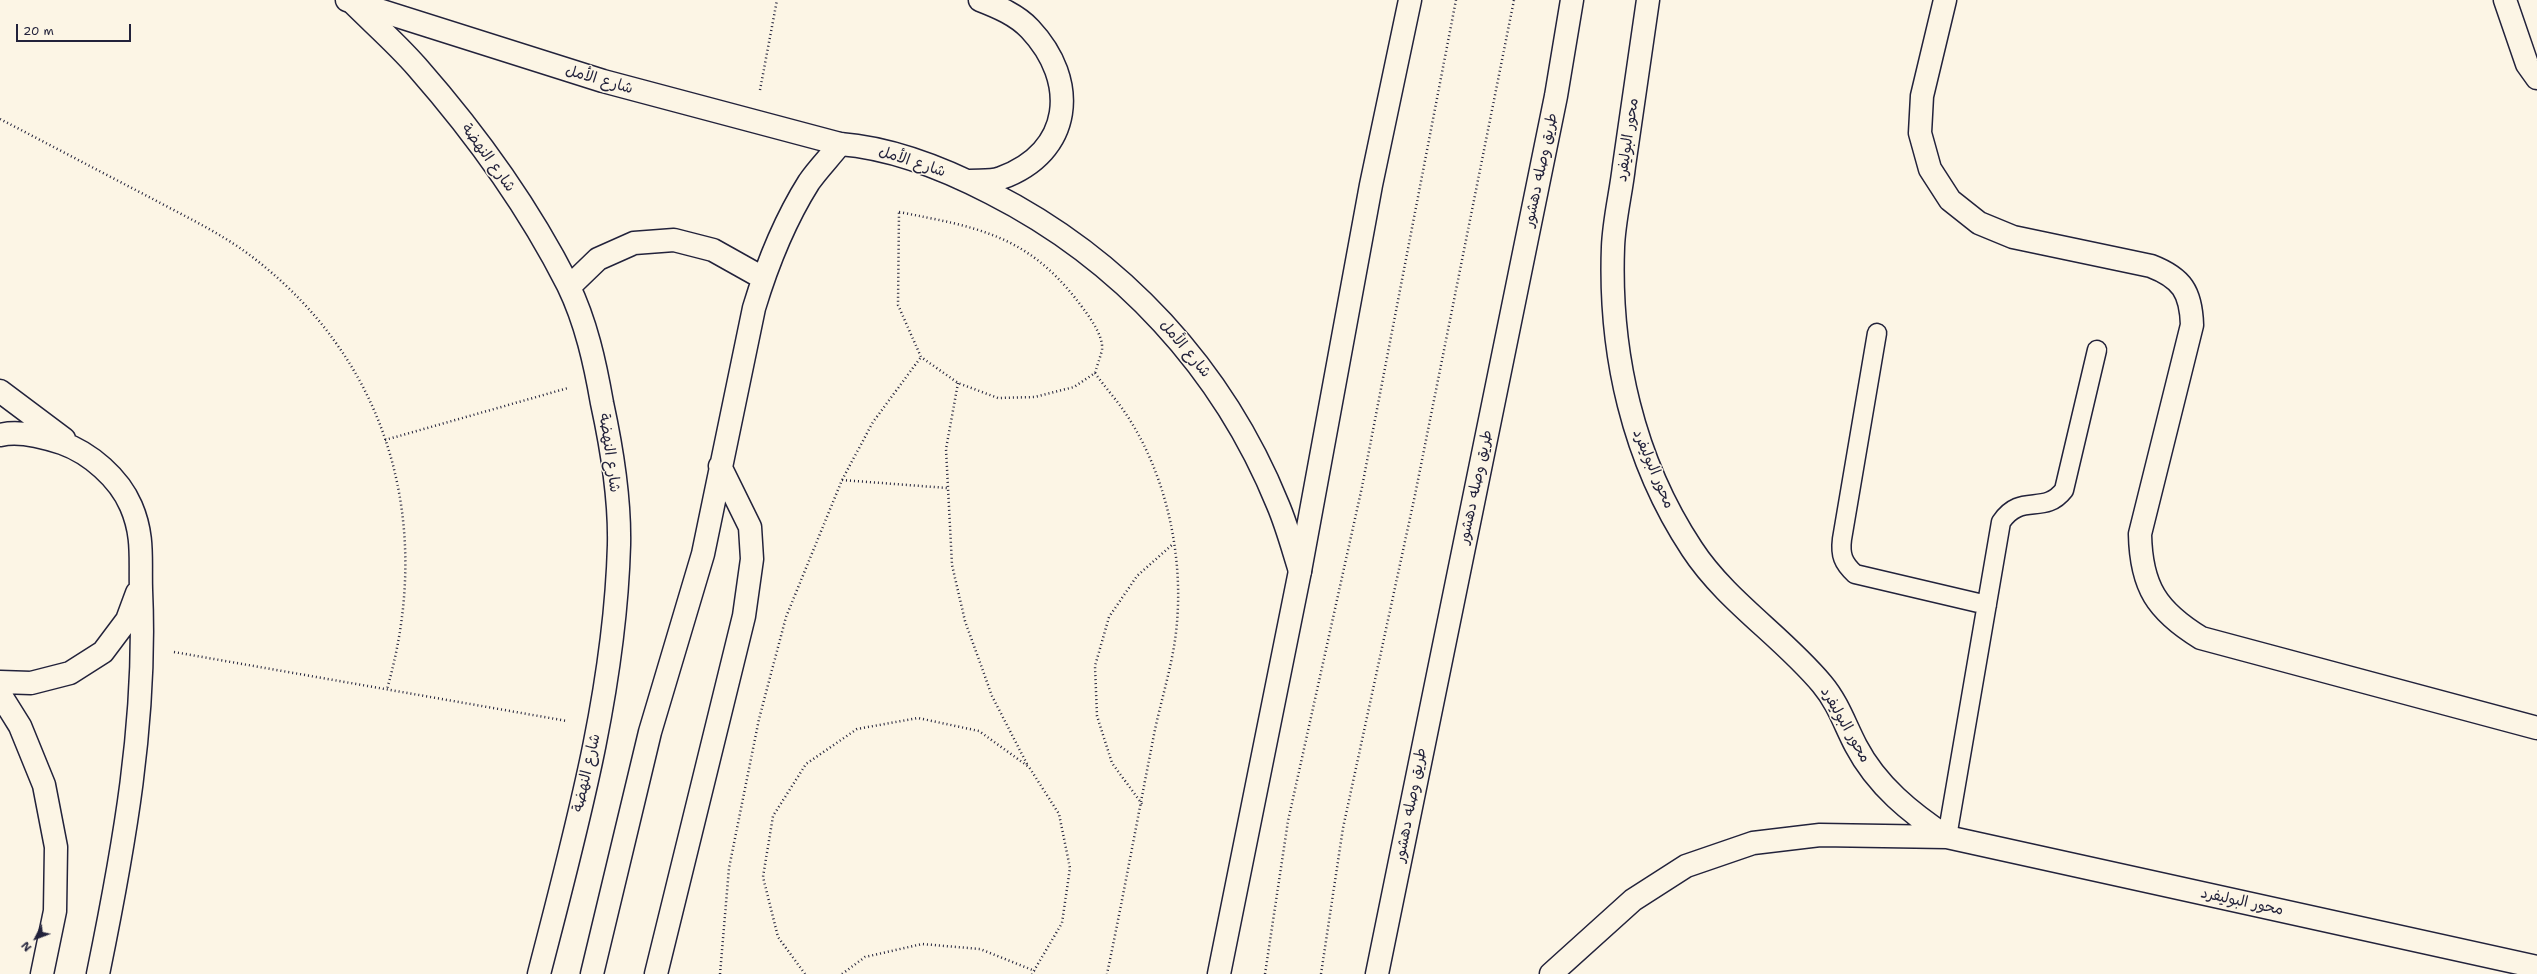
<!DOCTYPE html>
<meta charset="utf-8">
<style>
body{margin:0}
#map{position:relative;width:2537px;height:974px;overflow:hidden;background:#fcf5e5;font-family:"Shantell Sans",sans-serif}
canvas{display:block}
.north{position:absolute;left:16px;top:918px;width:40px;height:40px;-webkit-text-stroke:3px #fcf5e5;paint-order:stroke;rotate:228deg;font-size:11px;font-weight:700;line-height:16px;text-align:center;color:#22223b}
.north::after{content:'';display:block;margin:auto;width:14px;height:18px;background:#22223b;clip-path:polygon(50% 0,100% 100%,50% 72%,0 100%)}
.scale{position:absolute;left:16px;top:24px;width:115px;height:18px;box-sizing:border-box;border:2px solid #22223b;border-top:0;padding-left:5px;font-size:12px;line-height:14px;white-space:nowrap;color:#22223b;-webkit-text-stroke:3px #fcf5e5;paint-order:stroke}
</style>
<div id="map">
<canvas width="2537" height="974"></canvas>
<div class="north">N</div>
<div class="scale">20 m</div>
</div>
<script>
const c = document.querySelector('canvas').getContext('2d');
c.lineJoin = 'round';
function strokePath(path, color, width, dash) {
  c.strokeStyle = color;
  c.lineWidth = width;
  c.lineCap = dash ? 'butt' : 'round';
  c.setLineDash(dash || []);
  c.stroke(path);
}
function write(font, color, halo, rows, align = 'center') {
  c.font = font + ' "Shantell Sans","Playpen Sans Arabic",sans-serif';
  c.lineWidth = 3;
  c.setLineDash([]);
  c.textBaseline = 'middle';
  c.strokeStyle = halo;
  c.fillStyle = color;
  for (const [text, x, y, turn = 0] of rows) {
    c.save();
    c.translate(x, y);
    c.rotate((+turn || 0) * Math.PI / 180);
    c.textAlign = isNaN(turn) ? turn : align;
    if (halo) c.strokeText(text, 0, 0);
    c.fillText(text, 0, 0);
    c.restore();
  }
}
const path = new Path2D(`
 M 760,90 L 777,0
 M 0,119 C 50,145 101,172 151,198 C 186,217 223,234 255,259 C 391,365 434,527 387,689
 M 899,212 C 975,227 1025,234 1076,299 C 1085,311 1104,334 1102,350 C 1100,358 1097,366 1095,373 L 1074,387 L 1035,397 L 998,398 L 958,383 L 921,357 L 898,305 Z
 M 1095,373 C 1104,386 1115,398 1124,411 C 1168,475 1186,564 1175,640 C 1170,675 1158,710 1152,745 C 1137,821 1123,898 1107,974
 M 958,383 L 946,449 L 952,565 L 965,621 L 992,696 L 1028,766
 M 385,440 L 568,388
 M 842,480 L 947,488
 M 174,652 L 567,721
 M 1142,804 L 1112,763 L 1097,716 L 1095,666 L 1109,617 L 1137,576 L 1173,544
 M 720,974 L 729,868 L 759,719 L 786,617 L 842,480 L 873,422 L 921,357
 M 805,974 L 778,937 L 763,877 L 773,816 L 806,764 L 857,729 L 918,718 L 979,731 L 1029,767 L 1059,814 L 1070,868 L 1062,923 L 1032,974
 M 842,974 L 865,957 L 922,944 L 980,949 L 1035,971
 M 1265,974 L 1288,821 L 1362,487 L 1456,0
 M 1321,974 L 1343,828 L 1415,495 L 1514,0`);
const service = new Path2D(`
 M 1877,333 L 1842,539 C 1840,555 1843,563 1855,574 L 1987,605
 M 1947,837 L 2001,522 C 2021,492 2044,516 2064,490 L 2097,350`);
const minor = new Path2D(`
 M 1945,0 L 1922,96 L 1920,133 L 1930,169 L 1950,200 L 1979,223 L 2013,237 L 2151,266 C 2182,278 2191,292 2192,325 L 2140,534 C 2141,587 2157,611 2201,638 L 2537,728
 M 2505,0 L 2527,64 L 2537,78
 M 353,3 C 374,24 397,44 417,67 C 475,133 528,206 568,285 C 586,322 595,363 602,403 C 612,449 620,498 619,545 C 615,691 575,834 539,974
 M 569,287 L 598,259 L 634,243 L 674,240 L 713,250 L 763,278
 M 0,391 L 64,439
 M 0,435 C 20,430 44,437 62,443 C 90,453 119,478 131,506 C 144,536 140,559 141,590 C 147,720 124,847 98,974
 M 0,682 L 31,683 L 70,673 L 103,652 L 127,620 L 137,593
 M 0,694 L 20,726 L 44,785 L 56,847 L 55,911 L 42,974
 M 592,974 L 650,732 L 703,554 L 754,308 C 767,265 785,220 809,182 C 818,169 830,157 840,144
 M 656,974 L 744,616 L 752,559 L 750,527 L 720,466`);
const tertiary = new Path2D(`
 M 1648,0 C 1640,55 1632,111 1624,166 C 1621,193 1614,220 1613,247 C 1609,353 1633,460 1692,549 C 1726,601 1782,636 1822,684 C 1838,703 1845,725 1856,746 C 1877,786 1911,813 1947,837
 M 1551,974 L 1633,900 L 1686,866 L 1753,843 L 1820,835 L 1947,837 L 2537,967`);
const secondary = new Path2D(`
 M 347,0 L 603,81 L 840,144 C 892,148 945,169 991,193 C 1121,259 1223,369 1278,505 C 1287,526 1293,549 1300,571
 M 968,181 C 978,180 992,182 1001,178 C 1073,152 1079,81 1030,29 C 1017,15 998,7 980,0`);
const primary = new Path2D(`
 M 1219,974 L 1300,571 L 1371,185 L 1410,0
 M 1377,974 L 1556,96 L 1572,0`);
const streetNames = [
 ["شارع الأمل",599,80,16],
 ["محور البوليفرد",1628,140,-82],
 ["شارع النهضة",488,158,54],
 ["شارع الأمل",912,162,18],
 ["طريق وصله دهشور",1541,170,-78],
 ["شارع الأمل",1185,349,50],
 ["شارع النهضة",609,453,82],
 ["محور البوليفرد",1653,469,67],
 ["طريق وصله دهشور",1476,487,-78],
 ["محور البوليفرد",1845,725,60],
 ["شارع النهضة",587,773,-77],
 ["طريق وصله دهشور",1411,805,-79],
 ["محور البوليفرد",2242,902,12]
];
strokePath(service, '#22223b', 21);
strokePath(minor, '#22223b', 25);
strokePath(tertiary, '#22223b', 25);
strokePath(secondary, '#22223b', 25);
strokePath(primary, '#22223b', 25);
strokePath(path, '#22223b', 2.5, [1, 3]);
strokePath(service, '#fcf5e5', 18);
strokePath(minor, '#fcf5e5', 22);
strokePath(tertiary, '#fcf5e5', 22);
strokePath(secondary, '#fcf5e5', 22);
strokePath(primary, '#fcf5e5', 22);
write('15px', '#22223b', '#fcf5e5', streetNames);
</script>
